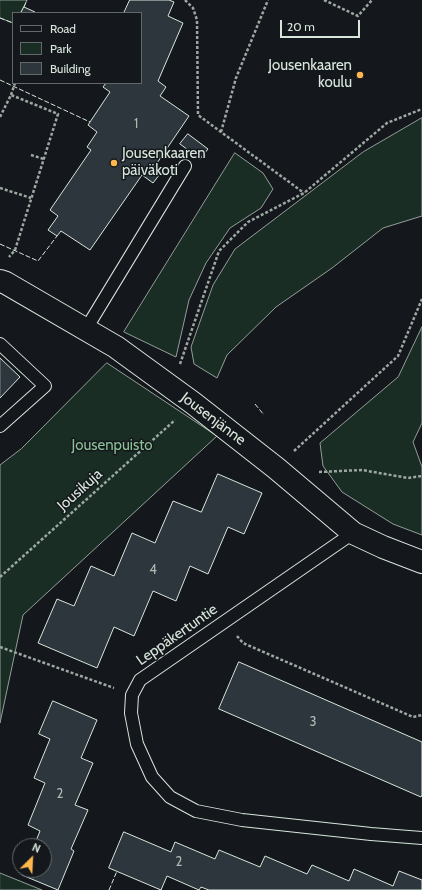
<!DOCTYPE html>
<meta charset="utf-8">
<style>
body{margin:0}
#map{position:relative;width:422px;height:890px;overflow:hidden;background:#14181c;font-family:Cabin,sans-serif}
canvas{display:block}
.legend{position:absolute;left:12px;top:12px;width:130px;height:72px;box-sizing:border-box;background:#14181c;border:1px solid #626a69;margin:0;padding:5px 7px;list-style:none;font-size:12px;color:#d8e6dc}
.legend li{display:flex;align-items:center;gap:8px;height:20px}
.legend b{width:20px;border:1px solid #626a69}
.north{position:absolute;left:12px;top:838px;width:40px;height:40px;box-sizing:border-box;background:#14181c;border:1px solid #626a69;border-radius:50%;rotate:24deg;font-size:11px;font-weight:700;line-height:16px;text-align:center;color:#d8e6dc}
.north::after{content:'';display:block;margin:auto;width:14px;height:18px;background:#ffb74d;clip-path:polygon(50% 0,100% 100%,50% 72%,0 100%)}
.scale{position:absolute;left:280px;top:20px;width:80px;height:18px;box-sizing:border-box;border:2px solid #d8e6dc;border-top:0;padding-left:5px;font-size:12px;line-height:14px;white-space:nowrap;color:#d8e6dc;-webkit-text-stroke:3px #14181c;paint-order:stroke}
</style>
<div id="map">
<canvas width="422" height="890"></canvas>
<ul class="legend">
<li><b style="height:5px;background:#14181c"></b>Road</li>
<li><b style="height:11px;background:#1a2d24"></b>Park</li>
<li><b style="height:11px;background:#2c363c"></b>Building</li>
</ul>
<div class="north">N</div>
<div class="scale">20 m</div>
</div>
<script>
const c = document.querySelector('canvas').getContext('2d');
c.lineJoin = 'round';
function fillPath(path, color) {
  c.fillStyle = color;
  c.fill(path, 'evenodd');
}
function strokePath(path, color, width, dash) {
  c.strokeStyle = color;
  c.lineWidth = width;
  c.lineCap = dash ? 'butt' : 'round';
  c.setLineDash(dash || []);
  c.stroke(path);
}
function write(font, color, halo, rows, align = 'center') {
  c.font = font + ' Cabin,sans-serif';
  c.lineWidth = 3;
  c.setLineDash([]);
  c.textBaseline = 'middle';
  c.strokeStyle = halo;
  c.fillStyle = color;
  for (const [text, x, y, turn = 0] of rows) {
    c.save();
    c.translate(x, y);
    c.rotate((+turn || 0) * Math.PI / 180);
    c.textAlign = isNaN(turn) ? turn : align;
    if (halo) c.strokeText(text, 0, 0);
    c.fillText(text, 0, 0);
    c.restore();
  }
}
const green = new Path2D(`
 M 0,0 L 27,0 L 21,13 L 13,13 L 13,23 L 0,18 Z
 M 422,118 L 422,216 L 383,228 L 332,268 L 276,307 L 227,355 L 217,378 L 194,364 L 191,347 L 213,285 L 235,249 L 363,152 Z
 M 235,153 L 263,173 L 273,189 L 261,208 L 230,228 L 206,263 L 189,300 L 176,357 L 124,332 Z
 M 422,327 L 422,423 L 413,442 L 422,467 L 422,535 L 393,524 L 342,492 L 323,466 L 320,443 L 398,377 Z
 M 107,363 L 217,436 L 23,615 L 0,723 L 0,465 L 21,449 Z
 M 0,873 L 42,890 L 0,890 Z`);
const building = new Path2D(`
 M 130,0 L 169,0 L 174,2 L 168,16 L 183,23 L 158,81 L 166,87 L 160,96 L 189,116 L 153,169 L 160,174 L 153,183 L 142,175 L 90,250 L 61,231 L 57,236 L 48,230 L 58,216 L 50,210 L 91,150 L 87,147 L 97,132 L 88,125 L 110,92 L 103,87 L 106,83 L 141,83 L 141,13 L 124,13 Z
 M 24,7 L 35,12 L 35,13 L 21,13 Z
 M 188,134 L 208,149 L 200,159 L 180,144 Z
 M 0,358 L 20,377 L 0,398 Z
 M 218,474 L 262,493 L 244,534 L 228,527 L 208,574 L 190,566 L 176,601 L 153,591 L 134,636 L 114,627 L 97,668 L 38,643 L 57,599 L 74,606 L 91,566 L 114,576 L 132,533 L 155,543 L 173,501 L 201,512 Z
 M 239,662 L 422,742 L 422,795 L 421,797 L 219,709 Z
 M 53,701 L 97,720 L 81,758 L 93,763 L 75,805 L 88,810 L 71,849 L 74,851 L 58,890 L 22,875 L 24,870 L 44,870 L 44,846 L 34,846 L 40,831 L 28,825 L 45,783 L 34,778 L 50,739 L 39,734 Z
 M 124,832 L 171,852 L 175,842 L 215,859 L 219,850 L 260,867 L 265,856 L 307,874 L 312,865 L 349,881 L 354,869 L 393,886 L 399,871 L 422,880 L 422,890 L 209,890 L 201,887 L 199,890 L 167,876 L 161,890 L 109,868 Z`);
const path = new Path2D(`
 M 185,0 L 193,8 L 197,20 L 198,115 L 304,193
 M 324,0 L 358,16 L 372,0
 M 11,95 L 15,83
 M 0,117 L 11,95 L 58,114 L 15,250 L 9,257
 M 221,132 L 236,78 L 268,0
 M 31,155 L 44,159
 M 0,188 L 31,198
 M 180,364 L 219,251 L 248,222 L 304,193 L 387,123 L 422,109
 M 294,451 L 398,356 L 422,299
 M 319,472 L 362,470 L 408,478 L 422,476
 M 0,577 L 175,420
 M 237,636 L 243,643 L 413,717 L 422,715
 M 0,647 L 114,688`);
const service = new Path2D(`
 M 86,329 L 185,166
 M 0,344 L 45,386 L 0,426
 M 353,533 L 140,680 L 132,695 L 131,713 L 137,744 L 152,777 L 170,797 L 196,811 L 242,820 L 371,834 L 422,838`);
const minor = new Path2D(`
 M 0,281 L 6,283 L 116,347 L 193,403 L 276,468 L 353,533 L 383,547 L 422,562`);
const fence = new Path2D(`
 M 24,7 L 27,0
 M 0,18 L 13,23
 M 0,80 L 90,122
 M 0,244 L 38,261 L 57,236
 M 255,404 L 264,415
 M 109,890 L 117,871`);
const markers = [
 [360,75,4,"#ffb74d"],
 [114,163,4,"#ffb74d"]
];
const numberNames = [
 ["1",136,124],
 ["4",153,570],
 ["3",313,722],
 ["2",60,794],
 ["2",179,862]
];
const poiNames = [
 ["Jousenkaaren",352,66],
 ["koulu",352,83],
 ["Jousenkaaren",122,154,"left"],
 ["päiväkoti",122,171,"left"]
];
const streetNames = [
 ["Jousenjänne",213,419,37],
 ["Jousikuja",80,490,-42],
 ["Leppäkertuntie",177,635,-35]
];
const parkNames = [
 ["Jousenpuisto",112,446]
];
fillPath(green, '#1a2d24');
strokePath(green, '#939e99', 1);
fillPath(building, '#2c363c');
strokePath(building, '#d8e6dc', 1);
strokePath(service, '#d8e6dc', 14);
strokePath(minor, '#d8e6dc', 24);
strokePath(path, '#9da8a2', 2.5, [3, 2]);
strokePath(service, '#14181c', 12);
strokePath(minor, '#14181c', 22);
strokePath(fence, '#d8e6dc', 1, [5, 2]);
for (const [x, y, r, color] of markers) {
  const dot = new Path2D();
  dot.arc(x, y, r, 0, 2 * Math.PI);
  c.fillStyle = color;
  c.fill(dot);
  strokePath(dot, '#14181c', 1.5);
}
write('13px', '#adbab4', null, numberNames);
write('15px', '#d8e6dc', '#14181c', poiNames, 'right');
write('15px', '#d8e6dc', '#14181c', streetNames);
write('15px', '#8ac095', '#14181c', parkNames);
</script>
